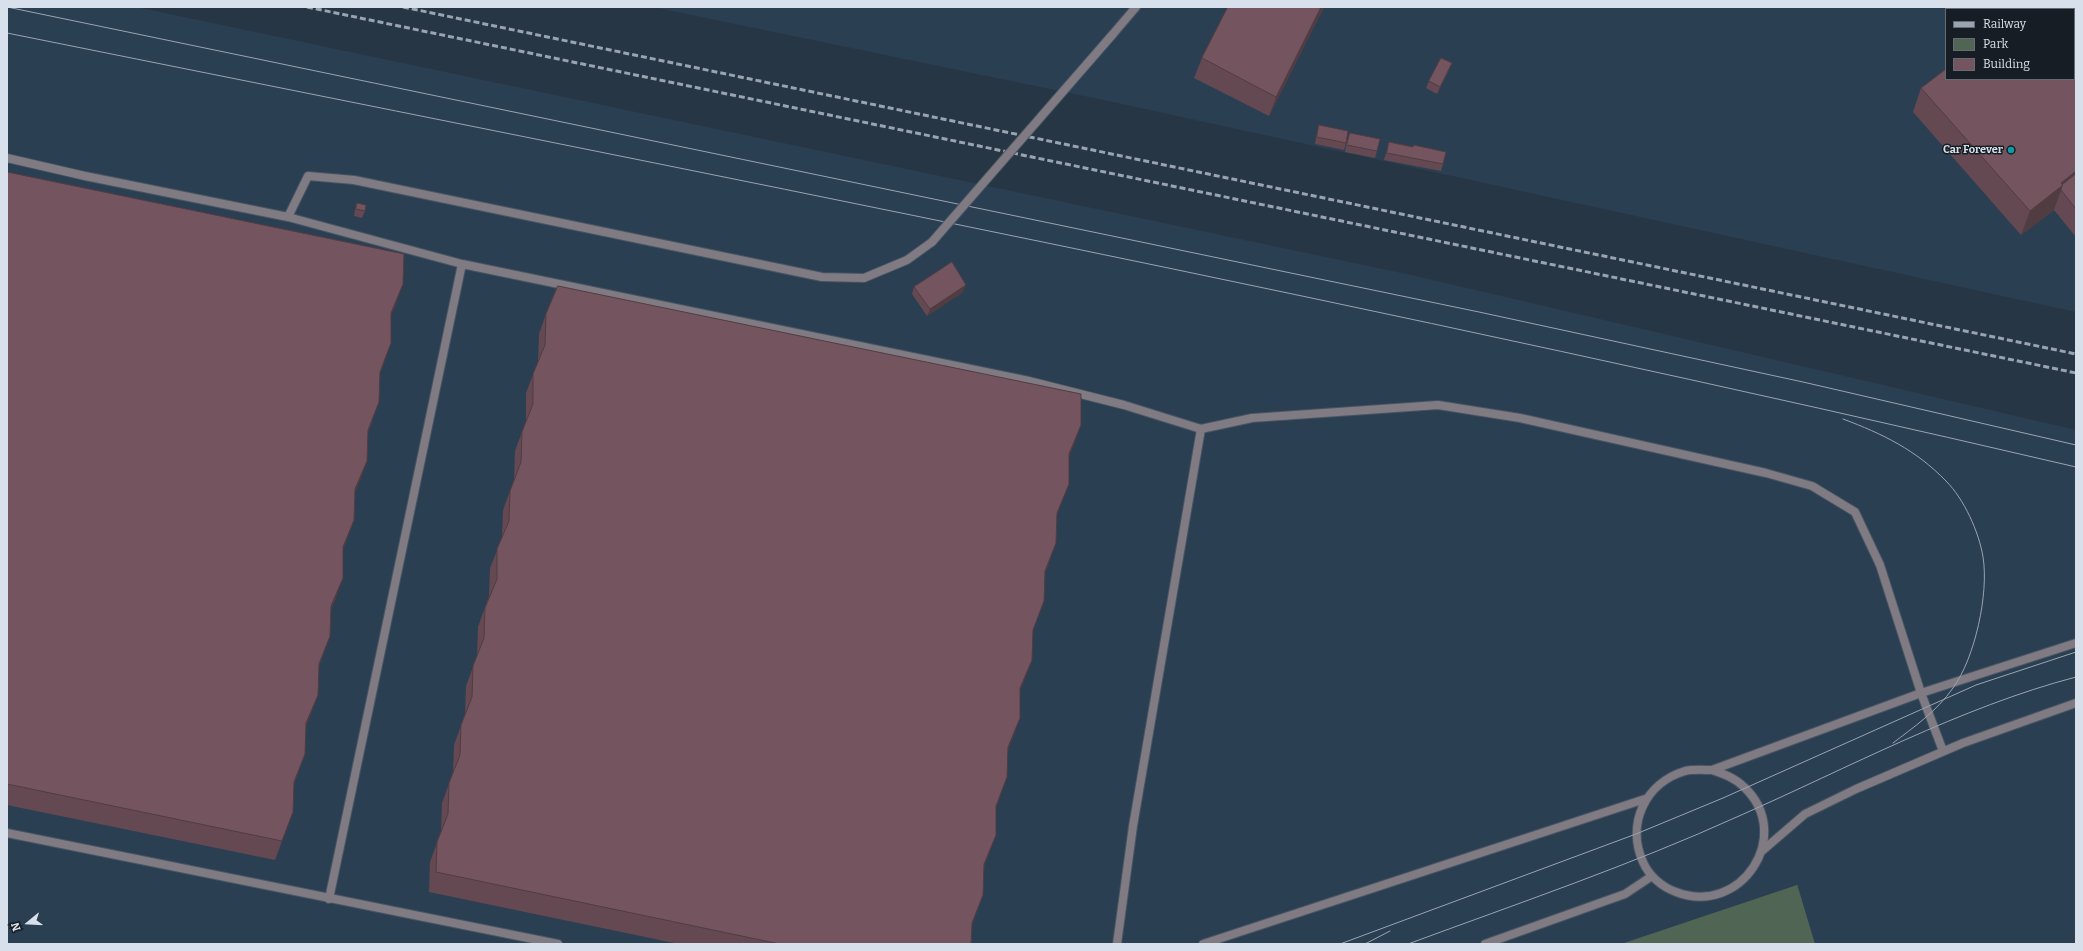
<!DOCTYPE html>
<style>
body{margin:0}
#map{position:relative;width:2083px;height:951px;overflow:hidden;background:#273645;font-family:Bitter,serif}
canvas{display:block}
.frame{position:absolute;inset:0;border:8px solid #d8e1eb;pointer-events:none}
.legend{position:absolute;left:1945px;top:8px;width:130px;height:72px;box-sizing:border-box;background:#161d24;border:1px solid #646b74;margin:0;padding:5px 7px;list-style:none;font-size:12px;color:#d8e1eb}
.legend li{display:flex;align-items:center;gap:8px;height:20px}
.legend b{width:20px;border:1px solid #646b74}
.north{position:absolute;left:8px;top:903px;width:40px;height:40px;-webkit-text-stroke:3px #161d24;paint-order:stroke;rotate:252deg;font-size:11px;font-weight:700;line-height:16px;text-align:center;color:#d8e1eb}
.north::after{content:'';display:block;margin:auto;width:14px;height:18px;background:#d8e1eb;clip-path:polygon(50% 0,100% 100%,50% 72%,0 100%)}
</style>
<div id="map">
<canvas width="2083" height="951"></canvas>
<div class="frame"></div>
<ul class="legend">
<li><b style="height:5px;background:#99a4b0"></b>Railway</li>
<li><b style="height:11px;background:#506553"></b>Park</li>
<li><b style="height:11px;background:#74555f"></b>Building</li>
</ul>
<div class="north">N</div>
</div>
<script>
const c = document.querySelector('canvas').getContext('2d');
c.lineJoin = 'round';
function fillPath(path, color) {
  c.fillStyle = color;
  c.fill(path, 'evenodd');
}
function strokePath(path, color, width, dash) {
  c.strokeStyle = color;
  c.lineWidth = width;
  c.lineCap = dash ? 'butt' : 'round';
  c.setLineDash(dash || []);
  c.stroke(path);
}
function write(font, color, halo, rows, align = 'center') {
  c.font = font + ' Bitter,serif';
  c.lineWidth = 3;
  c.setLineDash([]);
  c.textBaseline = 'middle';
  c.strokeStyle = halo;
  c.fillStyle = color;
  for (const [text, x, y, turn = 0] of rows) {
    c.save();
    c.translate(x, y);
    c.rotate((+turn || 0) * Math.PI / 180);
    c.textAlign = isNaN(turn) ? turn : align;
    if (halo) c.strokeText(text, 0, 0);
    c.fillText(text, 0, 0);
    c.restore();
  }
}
const built = new Path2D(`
 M 7,7 L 136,7 L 1411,275 L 2076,430 L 2076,944 L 7,944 Z
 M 653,7 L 2076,7 L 2076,312 L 1113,102 ZM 1946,9 L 2074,9 L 2074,79 L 1946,79 Z`);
const green = new Path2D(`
 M 1797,884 L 1815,944 L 1621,944 L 1797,885 Z`);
const lane = new Path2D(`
 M 1113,34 L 1136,7
 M 7,158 L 85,176 L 288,217 L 462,264 L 1029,381 L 1124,405 L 1201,429 L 1252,418 L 1438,405 L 1520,418 L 1766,473 L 1812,486 L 1855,512 L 1880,565 L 1921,693 L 1943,751
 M 288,217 L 308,176 L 354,180 L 822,277 L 864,278 L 907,260 L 932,242
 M 1712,770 C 1724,774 1735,778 1744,787 C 1795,835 1741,917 1676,892 C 1662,887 1649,876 1643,862 C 1626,824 1645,783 1685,771 C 1693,769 1704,770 1712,770 L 1921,693 L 2076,643
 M 7,833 L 558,944
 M 1762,851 L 1805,814 L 1856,789 L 1963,743 L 2076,703
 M 329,899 L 462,264
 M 1117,944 L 1133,826 L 1201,429
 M 1203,944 L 1645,799
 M 1485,944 L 1625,894 L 1652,876`);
const tram = new Path2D(`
 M 7,7 L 1479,312 L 1803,382 L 2076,445
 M 7,33 C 698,172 1390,307 2076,467
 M 1843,419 C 1883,434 1916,450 1946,481 C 1964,499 1979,532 1983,557 C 1989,593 1975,658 1953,688 C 1937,711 1914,727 1893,743
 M 1340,944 L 1636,834 L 1723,798 L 1976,685 L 2076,652
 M 1365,944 L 1390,931
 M 1408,944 C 1519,903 1631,865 1739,816 C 1848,768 1961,707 2076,677`);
const rail = new Path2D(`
 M 307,7 L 2076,373
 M 403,7 L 2076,354`);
const laneBridge = new Path2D(`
 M 932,242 L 1113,34`);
const wall = new Path2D(`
 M 1228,7 L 1324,7 L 1269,116 L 1194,78 L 1202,58 Z
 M 2017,7 L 2048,7 L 2050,9 L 2019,9 Z
 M 2076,39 L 2076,237 L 2054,210 L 2021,235 L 1913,112 L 1921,88 Z
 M 1449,70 L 1437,94 L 1426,88 L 1429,81 Z
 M 1319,125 L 1346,143 L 1344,150 L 1315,144 L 1317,132 Z
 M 1350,133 L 1377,151 L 1375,158 L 1345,152 L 1347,140 Z
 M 1389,142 L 1413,147 L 1443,164 L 1441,171 L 1384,160 L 1387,150 Z
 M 7,172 L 396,304 L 391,315 L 384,363 L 380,373 L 372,422 L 368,432 L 367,461 L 355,492 L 354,520 L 343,550 L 336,598 L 331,609 L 330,636 L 319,666 L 318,695 L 306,726 L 298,773 L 294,784 L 293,812 L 275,860 L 7,805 Z
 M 357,203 L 365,211 L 362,218 L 354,216 L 355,210 Z
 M 914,287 L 963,292 L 927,316 L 912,294 Z
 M 546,314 L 1081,425 L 1069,456 L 1061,503 L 1057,515 L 1049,563 L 1045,573 L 1044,601 L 1032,631 L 1032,660 L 1020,690 L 1020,718 L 1008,749 L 1000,797 L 996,807 L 996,835 L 984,866 L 983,895 L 972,925 L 971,944 L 679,944 L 429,892 L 430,862 L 441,832 L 442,803 L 453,773 L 454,745 L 465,715 L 466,686 L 477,656 L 478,627 L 489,596 L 490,568 L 502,538 L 503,510 L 514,480 L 515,451 L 526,421 L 526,393 L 538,362 L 539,334 Z`);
const shadedWall = new Path2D(`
 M 1321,7 L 1324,7 L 1269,116 L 1276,97 Z
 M 2076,25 L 2076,28 L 2074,32 L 2074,27 Z
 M 1452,63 L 1449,70 L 1437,94 L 1440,87 Z
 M 2076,171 L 2076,188 L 2061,190 L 2054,210 L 2021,235 L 2030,211 L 2061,183 Z
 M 403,284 L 396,304 L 384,333 L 391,313 Z
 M 966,285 L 963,292 L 927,316 L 930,309 Z
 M 1081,425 L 1074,445 L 1062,473 L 1069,454 Z
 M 367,461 L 360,481 L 348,508 L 355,489 Z
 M 354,520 L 347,539 L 336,567 L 343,547 Z
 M 1056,543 L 1049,563 L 1038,590 L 1045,571 Z
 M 343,578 L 336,598 L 324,625 L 331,606 Z
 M 1032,660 L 1025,679 L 1013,708 L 1020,688 Z
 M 318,695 L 311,714 L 299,743 L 306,723 Z
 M 1020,718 L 1013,738 L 1001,766 L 1008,747 Z
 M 305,754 L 298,773 L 287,801 L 294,782 Z
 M 293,812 L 286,832 L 275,860 L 282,841 Z
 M 996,835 L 988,855 L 977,883 L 984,864 Z
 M 983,895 L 976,914 L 965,942 L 972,923 Z`);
const building = new Path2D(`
 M 1228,7 L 1321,7 L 1276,97 L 1202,58 Z
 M 2027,7 L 2048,7 L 2050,9 L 2024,9 Z
 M 2062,7 L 2066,7 L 2067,9 L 2060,9 Z
 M 2074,19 L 2076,22 L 2076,25 L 2074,27 Z
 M 2074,37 L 2076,39 L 2076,171 L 2061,183 L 2063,185 L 2030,211 L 1921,88 L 1946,69 L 1946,79 L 2074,79 Z
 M 1441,58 L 1452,63 L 1440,87 L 1429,81 Z
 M 1319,125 L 1348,131 L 1346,143 L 1317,137 Z
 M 1350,133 L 1380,139 L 1377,151 L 1347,145 Z
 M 1389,142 L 1413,147 L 1414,145 L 1446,152 L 1443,164 L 1387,153 Z
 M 7,172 L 404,254 L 403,284 L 391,313 L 391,343 L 380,372 L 379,402 L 368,430 L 367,461 L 355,489 L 354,520 L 343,547 L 343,578 L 331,606 L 330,636 L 319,664 L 318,695 L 306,723 L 305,754 L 294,782 L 293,812 L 282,841 L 7,784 Z
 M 2076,174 L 2076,209 L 2061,190 L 2062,185 Z
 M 357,203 L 366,205 L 365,211 L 356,209 Z
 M 952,262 L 966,285 L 930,309 L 914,287 Z
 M 558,286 L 1081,394 L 1081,425 L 1069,454 L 1069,484 L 1057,513 L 1056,543 L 1045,571 L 1044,601 L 1033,630 L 1032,660 L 1020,688 L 1020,718 L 1008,747 L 1007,777 L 996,806 L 996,835 L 984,864 L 983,895 L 972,923 L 971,944 L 780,944 L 436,872 L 437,842 L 448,814 L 449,783 L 460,755 L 461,725 L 472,697 L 473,666 L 484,638 L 485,608 L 497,579 L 497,549 L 509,521 L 510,491 L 521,462 L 522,432 L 533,404 L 533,374 L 545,345 L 546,314 Z`);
const markers = [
 [2011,150,4,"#0f9aa8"]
];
const poiNames = [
 ["Car Forever",2003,150]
];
fillPath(built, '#2b3f53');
fillPath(green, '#506553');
strokePath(lane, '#475563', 10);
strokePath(lane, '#807a82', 8);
strokePath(tram, '#99a4b0', 1);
strokePath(rail, '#99a4b0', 3, [6, 3]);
strokePath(laneBridge, '#475563', 10, []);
strokePath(laneBridge, '#807a82', 8);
fillPath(wall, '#644952');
fillPath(shadedWall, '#513c42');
fillPath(building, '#74555f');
strokePath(building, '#513c42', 1);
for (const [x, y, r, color] of markers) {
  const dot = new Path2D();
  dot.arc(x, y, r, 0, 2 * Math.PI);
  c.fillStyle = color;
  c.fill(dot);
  strokePath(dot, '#161d24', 1.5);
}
write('bold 11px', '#d8e1eb', '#161d24', poiNames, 'right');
</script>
